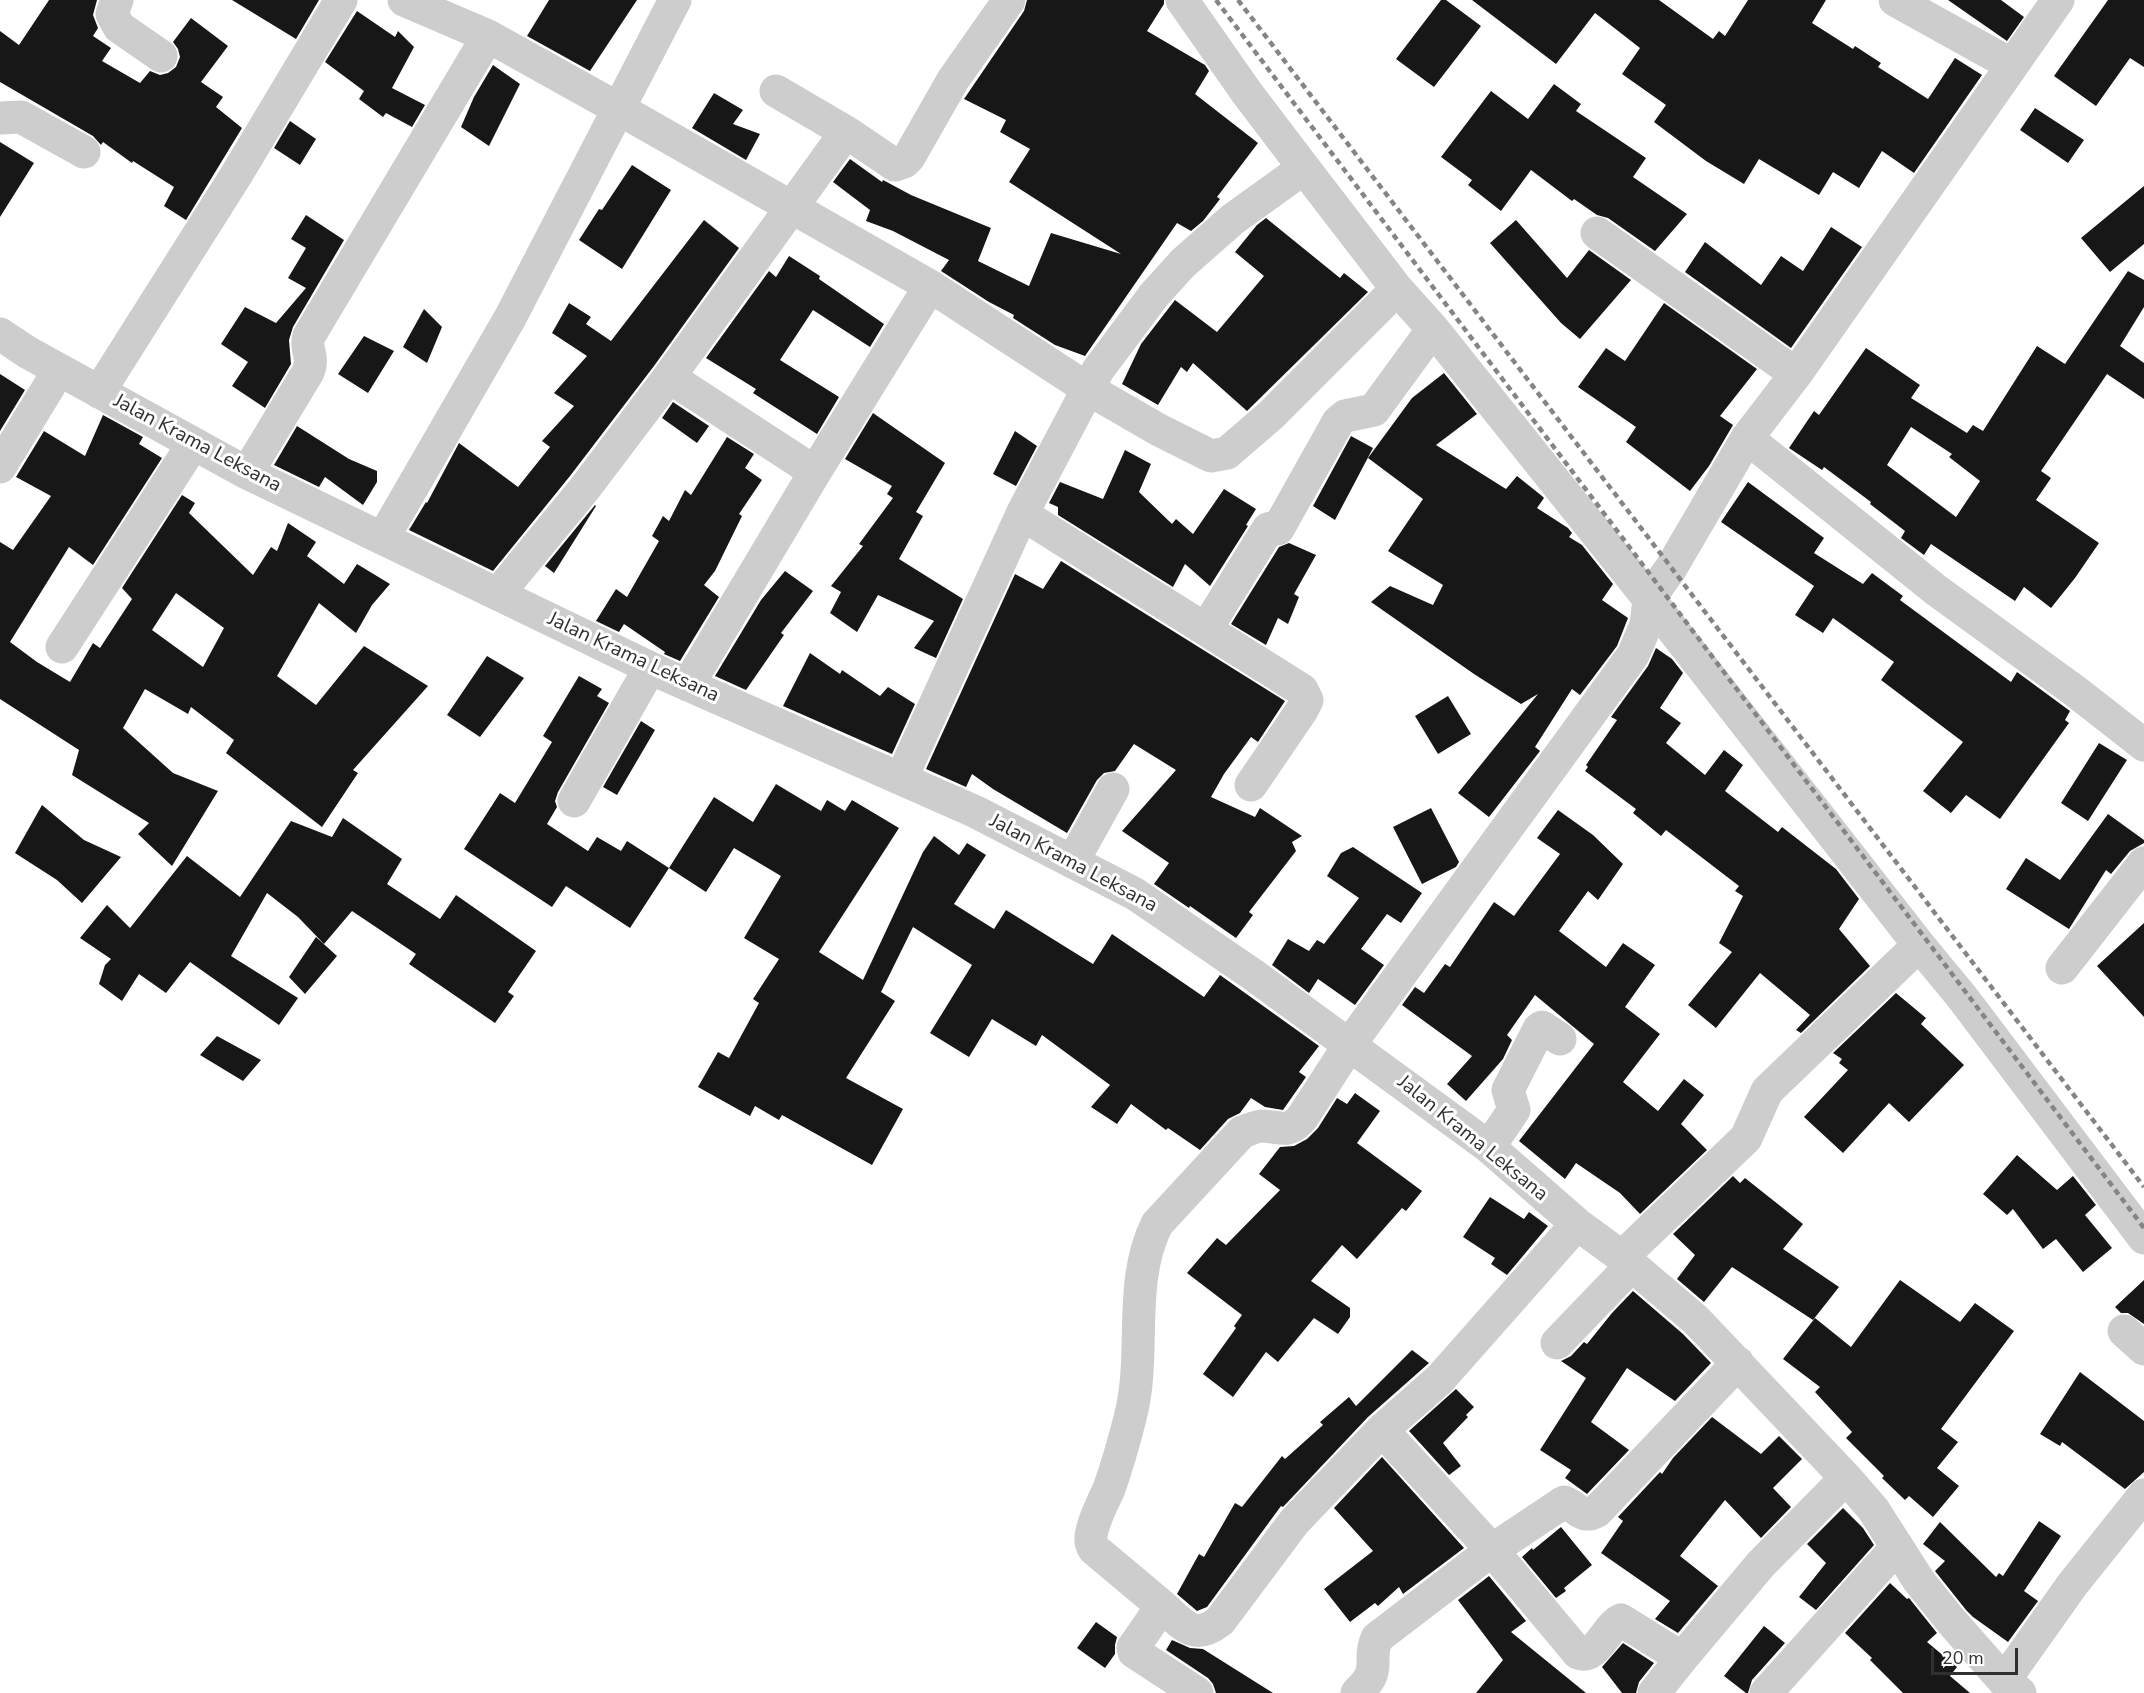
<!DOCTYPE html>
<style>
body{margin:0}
#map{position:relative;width:2144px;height:1693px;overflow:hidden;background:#fff;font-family:"Nunito Sans",sans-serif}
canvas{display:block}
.scale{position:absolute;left:1931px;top:1648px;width:87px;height:27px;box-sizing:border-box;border:3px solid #303030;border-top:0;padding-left:8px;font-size:18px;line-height:21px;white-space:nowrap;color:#303030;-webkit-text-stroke:4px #fff;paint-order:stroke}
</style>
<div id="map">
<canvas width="2144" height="1693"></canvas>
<div class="scale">20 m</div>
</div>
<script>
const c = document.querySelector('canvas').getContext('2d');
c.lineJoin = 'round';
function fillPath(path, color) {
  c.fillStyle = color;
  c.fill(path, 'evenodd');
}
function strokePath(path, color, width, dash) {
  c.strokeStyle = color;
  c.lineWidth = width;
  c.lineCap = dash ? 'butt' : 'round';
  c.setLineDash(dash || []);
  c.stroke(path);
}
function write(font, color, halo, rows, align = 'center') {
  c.font = font + ' "Nunito Sans",sans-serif';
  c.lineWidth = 6;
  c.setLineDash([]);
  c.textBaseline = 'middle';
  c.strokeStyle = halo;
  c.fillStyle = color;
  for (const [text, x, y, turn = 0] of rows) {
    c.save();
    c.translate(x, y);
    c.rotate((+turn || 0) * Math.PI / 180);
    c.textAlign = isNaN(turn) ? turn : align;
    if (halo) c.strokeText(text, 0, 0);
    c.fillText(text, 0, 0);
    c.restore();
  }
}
const building = new Path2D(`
 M 49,0 L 97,0 L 93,15 L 98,28 L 93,36 L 111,48 L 102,61 L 140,83 L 150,71 L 160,75 L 168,73 L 176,67 L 180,57 L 178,49 L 173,42 L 191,18 L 228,46 L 201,82 L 223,97 L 216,107 L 242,128 L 186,220 L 164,206 L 174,187 L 133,161 L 132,163 L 103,142 L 101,145 L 93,136 L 0,82 L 0,31 L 19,45 Z
 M 232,0 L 319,0 L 296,39 Z
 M 549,0 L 637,0 L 590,71 L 527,36 Z
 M 1027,0 L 1164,0 L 1164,4 L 1147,31 L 1205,65 L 1209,71 L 1195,94 L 1258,143 L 1217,197 L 1220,199 L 1203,221 L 1191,231 L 1177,223 L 1085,356 L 1055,345 L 1013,318 L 1014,315 L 989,302 L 941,271 L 949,260 L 893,231 L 866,221 L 870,210 L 833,182 L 850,159 L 882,182 L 883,180 L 911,195 L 991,228 L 978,261 L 1029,286 L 1051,233 L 1121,254 L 1009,182 L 1030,149 L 1000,132 L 1006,120 L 964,99 L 1024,11 Z
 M 1441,0 L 1446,0 L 1481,26 L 1434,87 L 1396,59 Z
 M 1472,0 L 1659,0 L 1713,39 L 1719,31 L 1725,36 L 1748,0 L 1826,0 L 1812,23 L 1853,49 L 1855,46 L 1881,63 L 1878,67 L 1928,99 L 1955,58 L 1982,75 L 1914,173 L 1882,151 L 1859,188 L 1833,172 L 1819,195 L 1759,159 L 1744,184 L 1706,161 L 1654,122 L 1666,105 L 1622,74 L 1640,48 L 1595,13 L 1556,64 Z
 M 1948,0 L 2001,0 L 2024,17 L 2007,41 Z
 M 2108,0 L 2144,0 L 2144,67 L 2130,58 L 2096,106 L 2054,76 Z
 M 357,11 L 395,37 L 398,31 L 414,47 L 392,88 L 425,105 L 412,127 L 386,113 L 383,117 L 359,99 L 364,91 L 325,62 Z
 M 493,65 L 520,84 L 489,146 L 461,127 L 474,97 Z
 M 1554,84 L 1581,104 L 1576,111 L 1646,158 L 1633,177 L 1687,214 L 1655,251 L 1608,218 L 1597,215 L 1574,199 L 1572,201 L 1531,170 L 1501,211 L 1468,185 L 1472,180 L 1441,157 L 1491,91 L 1528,119 Z
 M 714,93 L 743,110 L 733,124 L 760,134 L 746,160 L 692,128 Z
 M 2035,108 L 2084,140 L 2068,163 L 2020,130 Z
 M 290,121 L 316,139 L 300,165 L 274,148 Z
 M 0,142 L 34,163 L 0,217 Z
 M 632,165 L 671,190 L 622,269 L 579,240 L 599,209 L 602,210 Z
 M 2144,186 L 2144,244 L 2110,272 L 2081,238 Z
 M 306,215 L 344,240 L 293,327 L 289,340 L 291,364 L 265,408 L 232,386 L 248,362 L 221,344 L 245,307 L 276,323 L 306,288 L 288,278 L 306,248 L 291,239 Z
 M 1266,218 L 1340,278 L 1344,273 L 1368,292 L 1247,411 L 1193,363 L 1187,372 L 1181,367 L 1158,405 L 1122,384 L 1141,344 L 1175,300 L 1217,332 L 1264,276 L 1235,252 L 1257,225 Z
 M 704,220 L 739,248 L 654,366 L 570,476 L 493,571 L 409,530 L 426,502 L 427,503 L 459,443 L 518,487 L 550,447 L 542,441 L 574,406 L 554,393 L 587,356 L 552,333 L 569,303 L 591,317 L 586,324 L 611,341 Z
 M 1516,220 L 1567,278 L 1589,250 L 1631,280 L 1580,339 L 1561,323 L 1490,243 Z
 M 1831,227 L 1862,247 L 1791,348 L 1685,272 L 1705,242 L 1761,285 L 1781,256 L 1803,271 Z
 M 789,256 L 820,276 L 819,279 L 884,324 L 870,347 L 813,310 L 780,360 L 839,397 L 817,434 L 753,393 L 756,389 L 706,358 L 769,271 L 776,277 Z
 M 2128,271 L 2144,280 L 2144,307 L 2120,346 L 2144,363 L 2144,399 L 2107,374 L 2041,471 L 2051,478 L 2036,500 L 2099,543 L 2075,578 L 2051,608 L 2024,587 L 2015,601 L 1931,544 L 1924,555 L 1901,538 L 1905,531 L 1870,504 L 1871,502 L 1824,467 L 1822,470 L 1789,448 L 1814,411 L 1819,415 L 1866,348 L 1920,385 L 1911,398 L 1967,433 L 1973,425 L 1983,431 L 2037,346 L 2065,364 ZM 1911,427 L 1952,454 L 1949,457 L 1980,481 L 1956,517 L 1887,465 Z
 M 1664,303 L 1757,369 L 1720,416 L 1733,425 L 1709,466 L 1690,491 L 1626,442 L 1636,427 L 1578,387 L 1606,348 L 1625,361 Z
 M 424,309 L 442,327 L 427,363 L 403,347 Z
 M 364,336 L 394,351 L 368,393 L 338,374 Z
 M 1444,373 L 1477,414 L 1436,445 L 1506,489 L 1517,476 L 1542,496 L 1544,498 L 1537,508 L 1568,528 L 1572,533 L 1569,537 L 1582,545 L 1613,584 L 1602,600 L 1628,618 L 1617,646 L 1580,695 L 1572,689 L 1535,747 L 1540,751 L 1489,817 L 1458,793 L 1538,694 L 1521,704 L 1474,674 L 1371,602 L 1390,586 L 1433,605 L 1443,585 L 1388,551 L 1423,499 L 1368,458 L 1412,398 Z
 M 0,374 L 25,390 L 0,431 Z
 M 673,402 L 709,426 L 697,443 L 662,418 Z
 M 873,413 L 945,463 L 916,512 L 923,516 L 899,559 L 963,599 L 936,658 L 914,648 L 934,621 L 878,595 L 857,632 L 830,613 L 841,592 L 831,586 L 863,546 L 859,544 L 893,498 L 887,494 L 892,486 L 845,459 Z
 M 103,415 L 143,437 L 139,444 L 162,458 L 93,565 L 69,547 L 10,642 L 37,662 L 70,682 L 93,643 L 100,648 L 132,599 L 122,588 L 182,495 L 195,503 L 189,513 L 253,575 L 271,547 L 277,551 L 288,523 L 316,542 L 307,556 L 344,584 L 357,564 L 390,584 L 372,605 L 356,633 L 319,603 L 277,676 L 316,705 L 364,646 L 428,686 L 353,770 L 358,773 L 322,827 L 226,753 L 234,740 L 191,707 L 188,714 L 145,689 L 123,728 L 173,773 L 218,791 L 172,866 L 138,834 L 149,823 L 72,775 L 79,750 L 0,699 L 0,542 L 13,550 L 51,496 L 16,477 L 44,431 L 85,456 ZM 176,593 L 224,628 L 203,667 L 152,630 Z
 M 297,426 L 349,459 L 377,471 L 377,482 L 363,505 L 325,477 L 319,487 L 274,465 Z
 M 1015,431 L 1037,446 L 1016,486 L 993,474 Z
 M 1351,436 L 1373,448 L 1335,520 L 1313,506 Z
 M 727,437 L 754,454 L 745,468 L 762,480 L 739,514 L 742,516 L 715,571 L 704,585 L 719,597 L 680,661 L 664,654 L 665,652 L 624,624 L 619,632 L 596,621 L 616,589 L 627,597 L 659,541 L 652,536 L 663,516 L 669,521 L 685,490 L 691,495 Z
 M 1125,450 L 1151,464 L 1139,492 L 1172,524 L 1176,519 L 1193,534 L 1224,489 L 1256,509 L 1246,525 L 1248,526 L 1210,586 L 1185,564 L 1173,587 L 1058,515 L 1058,507 L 1049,503 L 1060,482 L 1103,499 Z
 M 1748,482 L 1824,538 L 1814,553 L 1863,584 L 1872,573 L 1903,596 L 1900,600 L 2011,682 L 2017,672 L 2070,711 L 2065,720 L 2069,723 L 2000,819 L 1966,795 L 1951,813 L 1923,791 L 1963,742 L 1881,680 L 1894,662 L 1833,618 L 1823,633 L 1795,615 L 1814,586 L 1721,522 Z
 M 595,505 L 596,506 L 554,573 L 545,566 Z
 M 1289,543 L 1316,555 L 1294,594 L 1299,597 L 1288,624 L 1278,618 L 1266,645 L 1231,624 L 1279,547 Z
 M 1061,561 L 1285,701 L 1258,742 L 1251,737 L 1224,774 L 1211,797 L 1255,817 L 1260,808 L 1302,836 L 1292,842 L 1296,851 L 1249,912 L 1253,915 L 1236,938 L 1190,906 L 1189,908 L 1154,884 L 1169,863 L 1122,831 L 1176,770 L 1134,744 L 1115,771 L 1104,773 L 1097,780 L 1067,833 L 993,789 L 972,774 L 966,787 L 926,769 L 1015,574 L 1043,589 Z
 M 785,571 L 813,591 L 781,633 L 784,635 L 746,690 L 715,676 L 761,600 Z
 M 1656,648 L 1672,659 L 1683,673 L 1660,708 L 1681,723 L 1666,743 L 1705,775 L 1724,750 L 1743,765 L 1725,791 L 1778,832 L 1782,827 L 1836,869 L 1859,899 L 1839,929 L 1870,966 L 1801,1033 L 1796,1030 L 1810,1015 L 1760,973 L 1716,1028 L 1688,1005 L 1732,952 L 1719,943 L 1743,896 L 1735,891 L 1739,886 L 1666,830 L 1661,836 L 1633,813 L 1636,809 L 1585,771 L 1588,767 L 1586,765 L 1617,720 L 1611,717 L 1648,666 Z
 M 810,653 L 840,674 L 842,670 L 880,696 L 888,687 L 915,704 L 892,754 L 783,706 Z
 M 487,656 L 524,678 L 480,737 L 447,715 Z
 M 579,676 L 602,689 L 597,696 L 609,703 L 558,792 L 555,801 L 557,807 L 547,824 L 588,851 L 597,837 L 621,851 L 627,841 L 669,868 L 630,928 L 566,886 L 552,907 L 464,849 L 500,793 L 515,803 L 552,742 L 543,736 Z
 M 1448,696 L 1471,734 L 1438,754 L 1415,716 Z
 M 641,721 L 655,730 L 617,795 L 603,787 Z
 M 2099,743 L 2127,760 L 2088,821 L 2061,803 Z
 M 776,784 L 821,811 L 827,800 L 845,811 L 852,800 L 899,828 L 819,952 L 863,980 L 923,852 L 934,836 L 959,855 L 967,843 L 986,855 L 954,904 L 994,929 L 1006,910 L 1093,964 L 1112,934 L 1204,997 L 1220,975 L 1319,1046 L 1299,1072 L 1306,1077 L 1283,1110 L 1265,1107 L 1251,1098 L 1240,1113 L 1228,1119 L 1200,1150 L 1168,1128 L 1166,1130 L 1131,1104 L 1117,1124 L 1091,1107 L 1110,1085 L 1042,1035 L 1036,1046 L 992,1019 L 969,1057 L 930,1033 L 972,965 L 913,927 L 881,992 L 895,1001 L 846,1078 L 903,1109 L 872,1165 L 782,1115 L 779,1120 L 755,1106 L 750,1116 L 698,1087 L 718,1052 L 729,1058 L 759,1003 L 753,999 L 779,959 L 744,938 L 781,876 L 734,848 L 706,892 L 669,868 L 714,797 L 753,822 Z
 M 42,805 L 84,840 L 121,857 L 82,903 L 57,880 L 15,853 Z
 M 1431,808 L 1459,862 L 1456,867 L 1422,884 L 1393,827 Z
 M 1558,810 L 1593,835 L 1623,864 L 1598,900 L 1588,891 L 1559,931 L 1606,967 L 1623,943 L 1655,965 L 1625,1007 L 1660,1034 L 1623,1082 L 1658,1111 L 1684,1079 L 1704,1095 L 1681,1124 L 1707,1150 L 1640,1214 L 1620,1193 L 1576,1163 L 1565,1179 L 1519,1141 L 1594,1044 L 1535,995 L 1507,1035 L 1512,1040 L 1503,1059 L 1466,1101 L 1447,1084 L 1472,1056 L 1402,1005 L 1415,987 L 1424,993 L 1445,964 L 1450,967 L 1494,902 L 1514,916 L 1560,854 L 1537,838 Z
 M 2108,814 L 2144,840 L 2144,843 L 2130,851 L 2111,874 L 2106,870 L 2069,929 L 2006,889 L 2026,858 L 2060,880 Z
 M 343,818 L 402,859 L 387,884 L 440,919 L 456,895 L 536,951 L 508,992 L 514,996 L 495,1023 L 409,964 L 416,954 L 352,911 L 324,944 L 298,917 L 267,893 L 231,956 L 298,998 L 279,1025 L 190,962 L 166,993 L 139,974 L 122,1001 L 99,984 L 105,965 L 111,959 L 80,938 L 107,905 L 130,928 L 187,856 L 240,897 L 291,821 L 332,837 Z
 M 1353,847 L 1422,893 L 1401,923 L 1387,914 L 1361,949 L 1384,965 L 1355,1005 L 1318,979 L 1309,993 L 1272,965 L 1288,939 L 1309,951 L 1317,940 L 1324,944 L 1359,898 L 1327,876 L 1341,853 Z
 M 2144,923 L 2144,1017 L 2097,966 Z
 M 316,937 L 337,956 L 305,994 L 289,977 Z
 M 1896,993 L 1926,1018 L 1921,1024 L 1964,1065 L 1909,1122 L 1889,1103 L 1843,1153 L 1804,1117 L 1848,1070 L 1839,1063 L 1842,1059 L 1833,1053 Z
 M 217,1036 L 261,1060 L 243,1081 L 200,1055 Z
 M 1355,1093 L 1380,1111 L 1357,1143 L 1422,1191 L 1406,1211 L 1402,1208 L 1357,1259 L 1342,1245 L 1311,1281 L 1350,1308 L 1350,1317 L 1338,1334 L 1314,1318 L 1278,1362 L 1266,1352 L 1233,1397 L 1203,1374 L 1236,1328 L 1234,1326 L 1242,1315 L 1187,1273 L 1217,1238 L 1226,1245 L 1280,1190 L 1259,1174 L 1280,1147 L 1294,1146 L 1307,1139 L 1318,1128 L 1337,1098 L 1347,1104 Z
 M 2017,1155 L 2057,1190 L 2073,1176 L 2096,1205 L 2085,1215 L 2112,1248 L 2083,1272 L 2056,1239 L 2043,1249 L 2013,1209 L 2007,1215 L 1983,1194 Z
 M 1733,1176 L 1740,1183 L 1745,1178 L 1803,1224 L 1783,1249 L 1839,1287 L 1813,1320 L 1732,1267 L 1704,1302 L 1677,1279 L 1695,1255 L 1673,1234 Z
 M 1490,1197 L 1524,1219 L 1529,1212 L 1548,1226 L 1507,1275 L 1491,1264 L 1495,1258 L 1463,1237 Z
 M 1900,1280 L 1960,1322 L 1975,1303 L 2014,1331 L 1941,1429 L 1958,1442 L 1937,1468 L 1959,1486 L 1933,1517 L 1909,1496 L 1905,1500 L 1882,1478 L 1884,1476 L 1846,1438 L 1852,1432 L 1815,1392 L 1820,1387 L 1783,1359 L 1815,1318 L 1851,1347 Z
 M 2144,1280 L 2144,1324 L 2128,1313 L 2121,1313 L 2115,1307 Z
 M 1633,1291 L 1683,1334 L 1711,1363 L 1675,1401 L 1627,1368 L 1591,1422 L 1629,1450 L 1587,1494 L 1565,1478 L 1571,1470 L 1540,1450 L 1586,1378 L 1561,1361 L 1571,1356 L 1584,1342 L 1587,1344 L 1612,1313 Z
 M 1412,1350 L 1429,1363 L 1368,1417 L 1283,1507 L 1281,1506 L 1207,1607 L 1197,1611 L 1177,1594 L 1199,1554 L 1204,1557 L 1235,1503 L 1242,1507 L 1282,1456 L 1285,1459 L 1323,1425 L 1320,1422 L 1349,1397 L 1356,1406 Z
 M 2080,1372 L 2144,1421 L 2144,1472 L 2125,1489 L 2062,1442 L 2060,1446 L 2040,1434 Z
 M 1456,1389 L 1474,1407 L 1466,1415 L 1468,1417 L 1443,1443 L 1461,1466 L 1449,1475 L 1409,1431 Z
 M 1712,1417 L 1761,1454 L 1779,1436 L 1802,1459 L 1773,1488 L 1791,1507 L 1761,1538 L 1725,1500 L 1680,1556 L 1718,1586 L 1678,1633 L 1655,1619 L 1670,1601 L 1601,1553 L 1623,1521 L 1618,1517 L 1660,1472 L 1662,1474 L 1673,1458 Z
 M 1382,1457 L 1464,1548 L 1403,1594 L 1399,1587 L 1378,1606 L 1375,1603 L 1350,1622 L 1324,1589 L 1373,1551 L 1334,1508 Z
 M 1843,1508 L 1863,1528 L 1874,1545 L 1816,1610 L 1799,1597 L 1826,1563 L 1807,1544 Z
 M 2039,1521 L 2061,1536 L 2024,1591 L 2038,1601 L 2008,1642 L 1973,1617 L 1966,1610 L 1935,1571 L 1945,1561 L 1923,1544 L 1940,1522 L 1996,1577 L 1999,1573 L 2003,1576 Z
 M 1561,1527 L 1592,1565 L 1564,1588 L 1566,1591 L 1556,1598 L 1522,1557 L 1532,1548 L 1533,1550 Z
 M 1489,1576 L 1526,1621 L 1511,1632 L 1586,1693 L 1476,1693 L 1503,1660 L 1458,1600 Z
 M 1890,1583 L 1907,1599 L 1909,1598 L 1937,1633 L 1927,1642 L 1957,1667 L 1950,1676 L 1970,1693 L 1903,1693 L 1870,1660 L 1872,1658 L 1845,1633 Z
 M 1096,1622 L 1117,1637 L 1115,1645 L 1115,1654 L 1105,1668 L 1077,1648 Z
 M 1764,1626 L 1785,1643 L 1752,1680 L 1748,1693 L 1746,1693 L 1724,1676 Z
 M 1172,1640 L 1190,1648 L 1203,1649 L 1273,1693 L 1216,1693 L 1213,1684 L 1208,1678 L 1166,1650 Z
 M 1623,1643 L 1654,1663 L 1639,1682 L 1636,1693 L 1622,1693 L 1602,1667 Z`);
const minor = new Path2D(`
 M 117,0 L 112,14 L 119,27 L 161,56
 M 404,0 L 488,36 L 619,109 L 930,286 L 1088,389 L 1159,430 L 1211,456 L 1227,453 L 1271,415 L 1397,289
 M 1182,0 L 1247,93 L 1304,168 L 1397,289 L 1433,329 L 1649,599 L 1919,945 L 1962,997 L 2144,1238
 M 1895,0 L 2012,65
 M 776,91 L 846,132 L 895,165 L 904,162 L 909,157 L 953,80 L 1009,0
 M 0,118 L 21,117 L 84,152
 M 1597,233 L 1796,374
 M 0,334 L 27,352 L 247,473 L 661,673 L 976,812 L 1135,894 L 1252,974 L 1489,1147 L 1577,1224 L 1622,1257 L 1696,1320 L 1846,1478 L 1873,1509 L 1919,1581 L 1952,1622 L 2004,1681 L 2020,1693
 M 669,377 L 815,472
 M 99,392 L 235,177 L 341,0
 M 1747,438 L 1936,590 L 2075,691 L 2144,745
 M 0,467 L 59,370
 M 247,473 L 308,372 C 315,355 304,350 309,336 L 488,36
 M 1022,514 L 1098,370 L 1154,295 L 1183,263 L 1233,219 L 1304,168
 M 383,538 L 510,318 L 675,0
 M 498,594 L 585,488 L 669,377 L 846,132
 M 1206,629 L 1268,529 L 1271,528 L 1278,529 L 1338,422 L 1345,416 L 1374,410 L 1433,329
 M 62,647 L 193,444
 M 688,685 L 815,472 L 930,286
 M 901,779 L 1022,514 L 1302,690 L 1307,700 L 1302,710 L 1251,785
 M 574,801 L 650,668
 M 1073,861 L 1113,789
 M 2062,968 L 2144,863
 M 1489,1147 L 1514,1110 L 1508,1090 L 1539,1029 L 1542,1027 L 1560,1039
 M 1622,1257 L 1746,1138 L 1767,1091 L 1919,945
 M 2124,1331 L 2144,1349
 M 1557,1343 L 1631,1266
 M 1382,1430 L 1492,1550 L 1564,1502 C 1578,1507 1581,1520 1597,1511 L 1738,1363
 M 1162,1606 C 1183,1624 1193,1642 1220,1621 L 1294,1522 L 1382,1430 L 1440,1379 L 1577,1224
 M 2004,1681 L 2072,1585 L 2144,1495
 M 1197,1693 L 1134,1652 L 1133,1648 L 1162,1606 L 1094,1549 C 1090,1543 1090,1538 1092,1531 C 1095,1517 1103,1502 1109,1489 C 1117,1466 1124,1442 1130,1418 C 1147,1355 1127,1284 1157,1224 L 1242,1132 C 1248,1130 1254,1127 1261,1126 C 1280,1126 1287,1135 1302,1118 L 1350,1044 L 1633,655 L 1646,625 L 1649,599 L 1671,568 L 1747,438 L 1796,374 L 2058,0
 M 1357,1693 C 1363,1687 1370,1680 1372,1672 C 1375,1660 1370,1653 1377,1638 L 1492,1550 L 1578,1653 C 1596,1661 1606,1627 1621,1620 L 1682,1658 L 1761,1564 L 1846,1478
 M 1654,1693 L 1682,1658
 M 1766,1693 L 1897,1547`);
const rail = new Path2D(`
 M 1216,0 L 2144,1228
 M 1238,0 L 2144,1187`);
const streetNames = [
 ["Jalan Krama Leksana",197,444,28],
 ["Jalan Krama Leksana",633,658,25],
 ["Jalan Krama Leksana",1073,864,28],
 ["Jalan Krama Leksana",1472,1139,39]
];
fillPath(building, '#171717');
strokePath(minor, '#cdcdcd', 33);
strokePath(rail, '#858585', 4.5, [6, 4.5]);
write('20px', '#303030', '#fff', streetNames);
</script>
